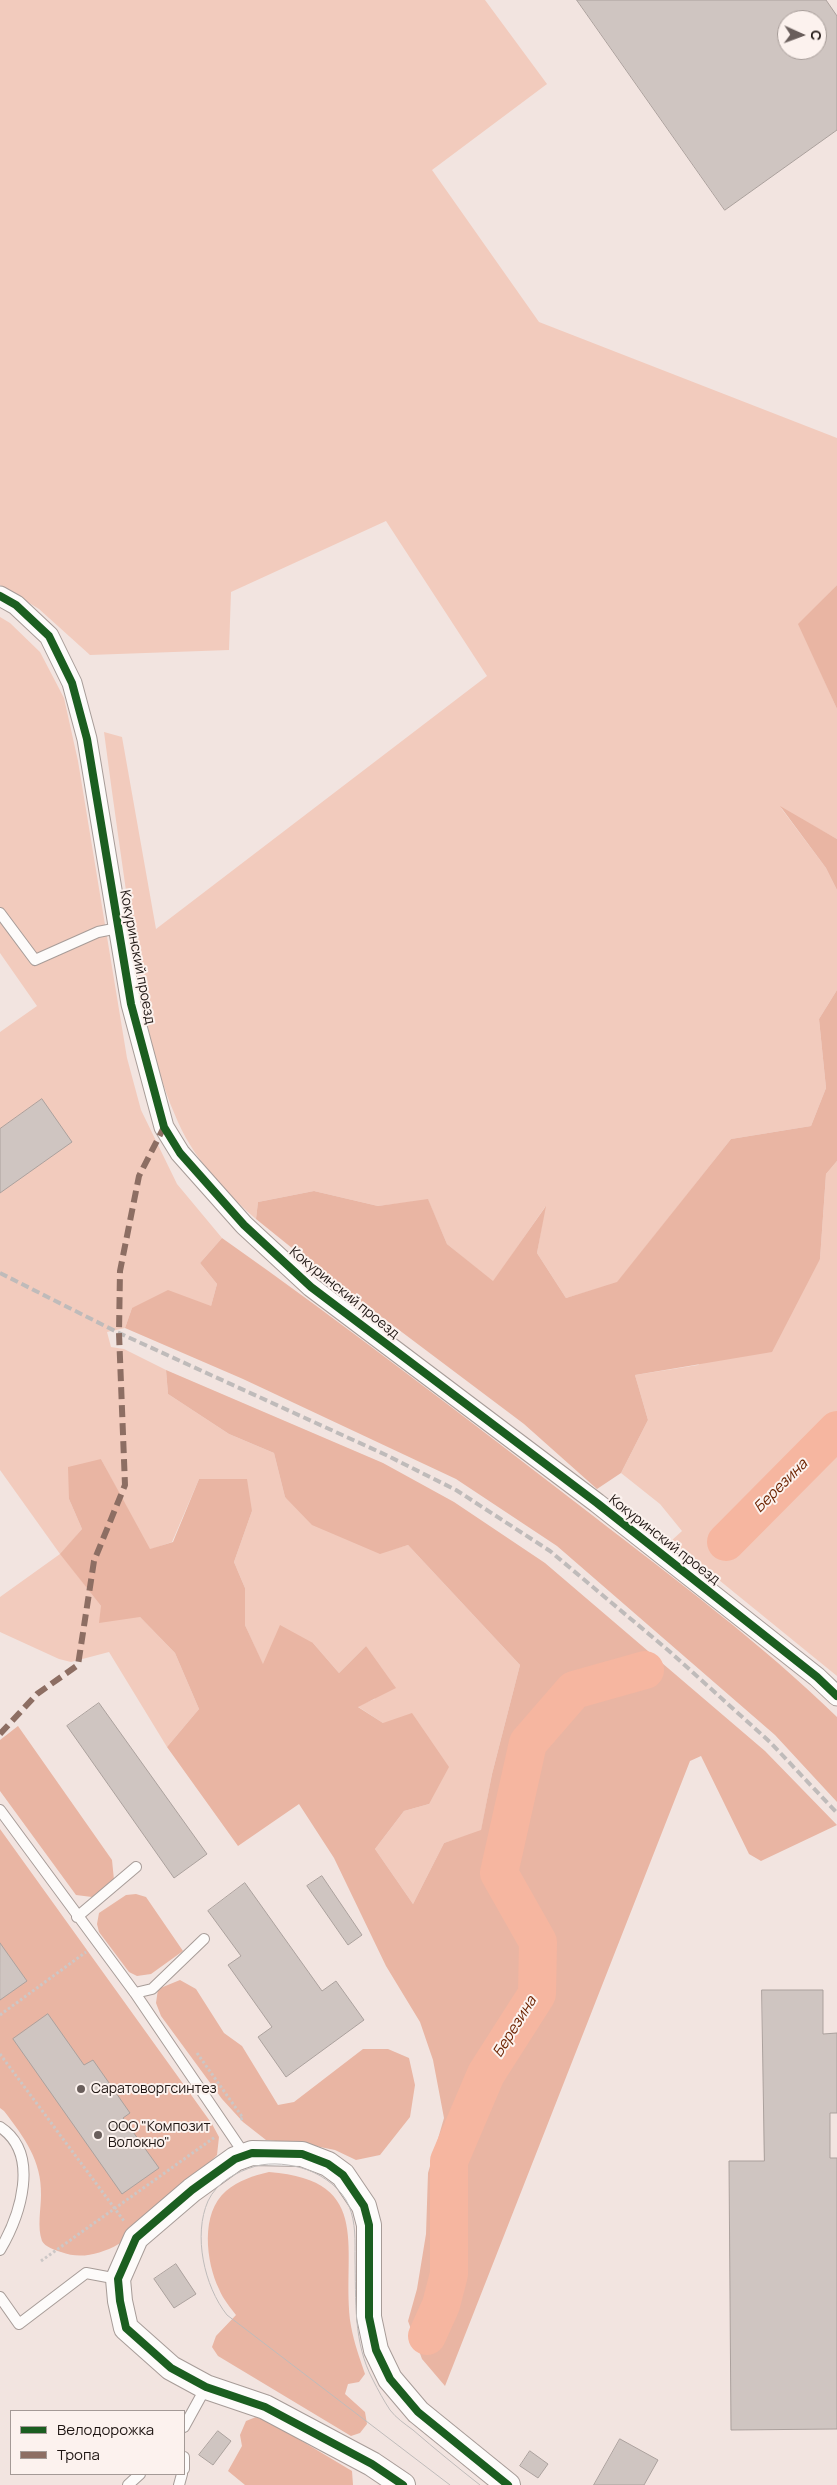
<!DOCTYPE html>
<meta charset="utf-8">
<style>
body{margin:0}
#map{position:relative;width:837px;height:2485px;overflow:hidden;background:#f2e4e0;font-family:Manrope,sans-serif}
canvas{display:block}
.legend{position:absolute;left:10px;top:2410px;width:175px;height:65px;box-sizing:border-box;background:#fcf2ee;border:1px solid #a49a96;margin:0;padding:6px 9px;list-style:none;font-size:15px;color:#1f1613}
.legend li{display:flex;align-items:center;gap:10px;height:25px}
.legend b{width:25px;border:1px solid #a49a96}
.north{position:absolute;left:777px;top:10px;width:50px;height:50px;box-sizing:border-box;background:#fcf2ee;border:1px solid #a49a96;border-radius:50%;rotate:92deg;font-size:14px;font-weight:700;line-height:20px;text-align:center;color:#1f1613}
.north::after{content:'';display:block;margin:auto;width:18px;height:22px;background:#695e5b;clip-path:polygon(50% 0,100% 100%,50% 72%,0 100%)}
</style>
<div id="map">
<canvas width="837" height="2485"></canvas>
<ul class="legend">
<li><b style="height:6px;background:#1b5e20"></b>Велодорожка</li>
<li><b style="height:6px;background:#8d6e63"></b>Тропа</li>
</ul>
<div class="north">С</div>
</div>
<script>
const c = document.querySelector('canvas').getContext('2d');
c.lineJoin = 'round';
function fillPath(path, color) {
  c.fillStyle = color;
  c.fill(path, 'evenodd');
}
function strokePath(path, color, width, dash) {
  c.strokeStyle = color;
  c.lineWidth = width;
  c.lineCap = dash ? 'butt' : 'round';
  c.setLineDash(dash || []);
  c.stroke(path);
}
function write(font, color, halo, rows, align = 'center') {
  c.font = font + ' Manrope,sans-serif';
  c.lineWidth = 4;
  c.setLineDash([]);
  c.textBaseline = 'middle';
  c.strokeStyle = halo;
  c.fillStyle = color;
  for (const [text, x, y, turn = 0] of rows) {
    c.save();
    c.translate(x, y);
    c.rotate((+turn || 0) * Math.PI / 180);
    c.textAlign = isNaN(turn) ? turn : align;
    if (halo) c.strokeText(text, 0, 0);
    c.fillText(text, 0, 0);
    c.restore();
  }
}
const green = new Path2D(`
 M 0,0 L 485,0 L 547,84 L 432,170 L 539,322 L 837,438 L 837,585 L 799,624 L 837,709 L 837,839 L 781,808 L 826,868 L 837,890 L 837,990 L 819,1019 L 826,1088 L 811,1126 L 731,1139 L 617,1283 L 566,1298 L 537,1253 L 545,1207 L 493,1282 L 447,1244 L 428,1200 L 378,1206 L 314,1191 L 258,1202 L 256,1219 C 224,1191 191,1156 175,1115 C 151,1059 142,998 133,939 C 123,870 113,801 104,732 L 122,737 L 156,929 L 487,676 L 386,521 L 231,592 L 229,650 L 90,655 L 39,609 L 0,585 Z
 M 0,617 L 10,623 L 40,652 L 64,698 L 78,761 L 127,1058 L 141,1110 L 177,1184 L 222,1238 L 200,1263 L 217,1284 L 211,1306 L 132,1308 L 125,1328 L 107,1332 L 111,1347 L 124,1349 L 166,1370 L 168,1394 L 229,1434 L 274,1453 L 285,1497 L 380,1553 L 408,1545 L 520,1665 L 492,1774 L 481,1831 L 444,1843 L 413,1904 L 375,1849 L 404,1811 L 429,1804 L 383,1723 L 357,1706 L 375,1699 L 366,1646 L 339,1673 L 313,1643 L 263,1665 L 245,1625 L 245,1588 L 234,1562 L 252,1511 L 199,1479 L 172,1542 L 149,1550 L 101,1459 L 69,1499 L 82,1529 L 61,1554 L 101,1606 L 140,1617 L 175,1653 L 199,1709 L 167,1747 L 109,1652 L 71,1662 L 59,1659 L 0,1632 L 0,1597 L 60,1554 L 0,1470 L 0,1032 L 37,1006 L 0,953 Z
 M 837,1161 L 837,1676 L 671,1541 L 682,1531 L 660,1504 L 621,1473 L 648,1420 L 635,1375 L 698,1365 L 820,1259 L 826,1174 Z`);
const forest = new Path2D(`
 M 837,585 L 837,709 L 798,624 Z
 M 780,806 L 837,839 L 837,890 L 826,868 Z
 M 837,990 L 837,1161 L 826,1174 L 820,1259 L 772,1352 L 635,1375 L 648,1420 L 621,1473 L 597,1489 L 524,1424 L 318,1269 L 256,1219 L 258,1202 L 314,1191 L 378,1206 L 428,1199 L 447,1244 L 493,1281 L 546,1206 L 537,1253 L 566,1298 L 617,1282 L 731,1139 L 811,1126 L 826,1088 L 819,1019 Z
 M 222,1238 C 348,1327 470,1421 592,1515 C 676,1580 761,1643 837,1717 L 837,1802 L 775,1735 L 557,1546 L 456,1479 L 243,1379 L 125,1328 L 132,1308 L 168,1290 L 211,1306 L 217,1284 L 200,1263 Z
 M 166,1370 L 383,1463 L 454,1502 L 545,1563 L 765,1751 L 837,1825 L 761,1861 L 749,1854 L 701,1756 L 690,1761 L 445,2386 L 422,2359 L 408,2321 L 417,2289 L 426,2234 L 428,2173 L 444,2118 L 433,2060 L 420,2022 L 386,1966 L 334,1858 L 299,1804 L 238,1846 L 167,1747 L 199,1709 L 175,1653 L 140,1617 L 99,1623 L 101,1606 L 60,1554 L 82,1529 L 69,1499 L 68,1467 L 101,1459 L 150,1549 L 173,1542 L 199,1479 L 247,1479 L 252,1511 L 234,1562 L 245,1588 L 245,1625 L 263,1664 L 280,1625 L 313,1643 L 339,1673 L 366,1646 L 396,1688 L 358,1707 L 383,1723 L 412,1713 L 449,1767 L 429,1804 L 404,1811 L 375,1849 L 413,1904 L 444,1843 L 481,1830 L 492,1774 L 520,1665 L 408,1545 L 380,1554 L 312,1525 L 285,1497 L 274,1453 L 229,1434 L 168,1394 Z
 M 18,1726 L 112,1860 L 114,1880 L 92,1897 L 76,1895 L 0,1791 L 0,1740 Z
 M 0,1829 L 212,2124 L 219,2137 L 217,2155 C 183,2189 117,2274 61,2252 C 55,2250 45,2247 42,2241 C 37,2227 41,2209 41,2195 C 42,2161 24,2137 4,2111 L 0,2108 Z
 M 136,1894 L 146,1897 L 183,1951 L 151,1974 L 137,1976 L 129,1972 L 99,1932 L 97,1924 L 99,1913 L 126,1895 Z
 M 180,1980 L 196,1989 L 224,2033 L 242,2046 L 278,2105 L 294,2102 L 363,2049 L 388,2049 L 409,2058 L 415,2085 L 410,2117 L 380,2155 L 356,2160 L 335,2150 L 305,2144 L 266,2140 L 243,2122 L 222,2099 L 161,2016 L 156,2003 L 158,1989 Z
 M 269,2172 C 377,2180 340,2252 351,2326 C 354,2343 360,2359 365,2374 L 359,2382 L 348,2384 L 345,2394 L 365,2412 L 367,2424 L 360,2433 L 351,2436 L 218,2356 L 212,2347 L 216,2336 L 236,2315 C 230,2307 223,2299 219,2289 C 206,2262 200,2213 226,2191 C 239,2180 253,2176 269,2172 Z
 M 256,2417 L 270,2422 L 352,2471 L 353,2485 L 245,2485 L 228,2471 L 242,2446 L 240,2435 L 246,2421 Z`);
const river = new Path2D(`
 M 726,1542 L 837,1430
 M 427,2336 L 441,2305 L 449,2274 L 449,2161 L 486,2074 L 537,1994 L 538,1942 L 499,1873 L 528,1743 L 574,1690 L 645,1670`);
const building = new Path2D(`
 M 577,0 L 826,0 L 837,16 L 837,130 L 725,210 ZM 787,20 L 817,20 L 817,50 L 787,50 Z
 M 42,1099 L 72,1142 L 0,1193 L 0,1129 Z
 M 99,1703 L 207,1854 L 174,1878 L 67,1726 Z
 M 322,1876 L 362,1935 L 348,1945 L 307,1886 Z
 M 245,1883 L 322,1991 L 336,1981 L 364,2020 L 286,2077 L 258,2037 L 272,2027 L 228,1965 L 241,1956 L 208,1911 Z
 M 0,1943 L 27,1981 L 0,2000 Z
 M 762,1990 L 823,1990 L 823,2034 L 837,2033 L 837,2113 L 830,2113 L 830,2158 L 837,2158 L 837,2429 L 731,2430 L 729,2161 L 764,2161 Z
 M 48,2014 L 84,2065 L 93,2060 L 130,2113 L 123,2118 L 159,2168 L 122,2194 L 13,2039 Z
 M 176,2264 L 196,2294 L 174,2308 L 154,2279 Z
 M 218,2431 L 231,2441 L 213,2465 L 199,2455 Z
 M 620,2439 L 658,2460 L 644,2485 L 594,2485 Z
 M 530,2451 L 548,2464 L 538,2478 L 520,2466 Z`);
const path = new Path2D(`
 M 0,2015 L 86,1952
 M 197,2053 L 243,2118 L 239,2120
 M 0,2054 L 124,2221
 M 41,2261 L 215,2137`);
const service = new Path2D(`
 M 0,913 L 35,960 L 98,932 L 118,928
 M 0,1810 L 135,1993 L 245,2155
 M 77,1917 L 136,1867
 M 135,1993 L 152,1989 L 204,1939
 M 0,2127 C 41,2154 20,2216 0,2250
 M 0,2297 L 19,2324 L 86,2273 L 118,2279
 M 184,2427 L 206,2387
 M 184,2457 L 184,2469
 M 128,2485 L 140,2474
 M 179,2485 L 182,2474`);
const minor = new Path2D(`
 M 0,596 L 16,605 L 49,636 L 72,683 L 87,739 L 131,1004 L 164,1127 L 180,1153 L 244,1225 L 311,1287 L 597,1503 L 817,1677 L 837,1696`);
const tertiary = new Path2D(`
 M 403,2485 L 372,2464 L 265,2407 L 206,2387 L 171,2368 L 126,2328 L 120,2301 L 118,2279 L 136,2238 L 192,2190 L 235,2159 L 252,2153 L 302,2154 L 328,2164 L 343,2175 L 364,2206 L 369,2225 L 369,2317 L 376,2350 L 390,2379 L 418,2412 L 508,2485`);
const tram = new Path2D(`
 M 450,2485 L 227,2315 C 204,2286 193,2235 208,2201 C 217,2182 236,2172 256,2166 C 272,2162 291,2164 308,2170 C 324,2176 342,2189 349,2206 C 356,2223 355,2241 355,2258 C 356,2300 353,2343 373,2380 C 378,2390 384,2401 390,2410 C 396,2418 405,2424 413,2430 C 435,2449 457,2467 480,2485`);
const rail = new Path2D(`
 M 0,1273 L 119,1333 L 386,1455 L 456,1490 L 550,1551 L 669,1651 L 770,1742 L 837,1813`);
const quiet = new Path2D(`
 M 0,1734 L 37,1694 L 78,1665 L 94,1561 L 125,1485 L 119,1333 L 120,1271 L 139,1176 L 164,1127`);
const cycleway = new Path2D(`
 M 0,596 L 16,605 L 49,636 L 72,683 L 87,739 L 131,1004 L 164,1127 L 180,1153 L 244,1225 L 311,1287 L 597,1503 L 817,1677 L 837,1696
 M 403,2485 L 372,2464 L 265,2407 L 206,2387 L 171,2368 L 126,2328 L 120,2301 L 118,2279 L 136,2238 L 192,2190 L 235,2159 L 252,2153 L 302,2154 L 328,2164 L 343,2175 L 364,2206 L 369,2225 L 369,2317 L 376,2350 L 390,2379 L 418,2412 L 508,2485`);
const markers = [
 [81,2089,5,"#695e5b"],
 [98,2135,5,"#695e5b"]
];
const streetNames = [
 ["Кокуринский проезд",137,957,79],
 ["Кокуринский проезд",344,1293,39],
 ["Кокуринский проезд",664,1540,38]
];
const poiNames = [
 ["Саратоворгсинтез",91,2089],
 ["ООО \"Композит",108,2127],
 ["Волокно\"",108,2143]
];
const waterNames = [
 ["Березина",781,1486,-45],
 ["Березина",515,2027,-58]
];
fillPath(green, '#f2cbbd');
fillPath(forest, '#e9b5a3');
strokePath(river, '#f6b6a0', 38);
fillPath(building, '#cfc5c1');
strokePath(building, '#aba19d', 1);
strokePath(service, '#a79c98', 12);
strokePath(minor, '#a79c98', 21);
strokePath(tertiary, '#a79c98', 26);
strokePath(path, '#ccc7c6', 3, [2.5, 2.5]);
strokePath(service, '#fdfbfa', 10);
strokePath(minor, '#fdfbfa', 19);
strokePath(tertiary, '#fdfbfa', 24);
strokePath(tram, '#bfbbba', 1);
strokePath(rail, '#bfbbba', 4, [8, 4]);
strokePath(quiet, '#8d6e63', 6, [12, 6]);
strokePath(cycleway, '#1b5e20', 8);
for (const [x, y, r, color] of markers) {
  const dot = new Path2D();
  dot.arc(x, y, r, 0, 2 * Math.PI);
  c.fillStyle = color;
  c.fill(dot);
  strokePath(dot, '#fcf2ee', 2);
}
write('14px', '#1f1613', '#fcf2ee', streetNames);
write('14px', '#1f1613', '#fcf2ee', poiNames, 'left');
write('italic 15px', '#6c2301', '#fcf2ee', waterNames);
</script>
